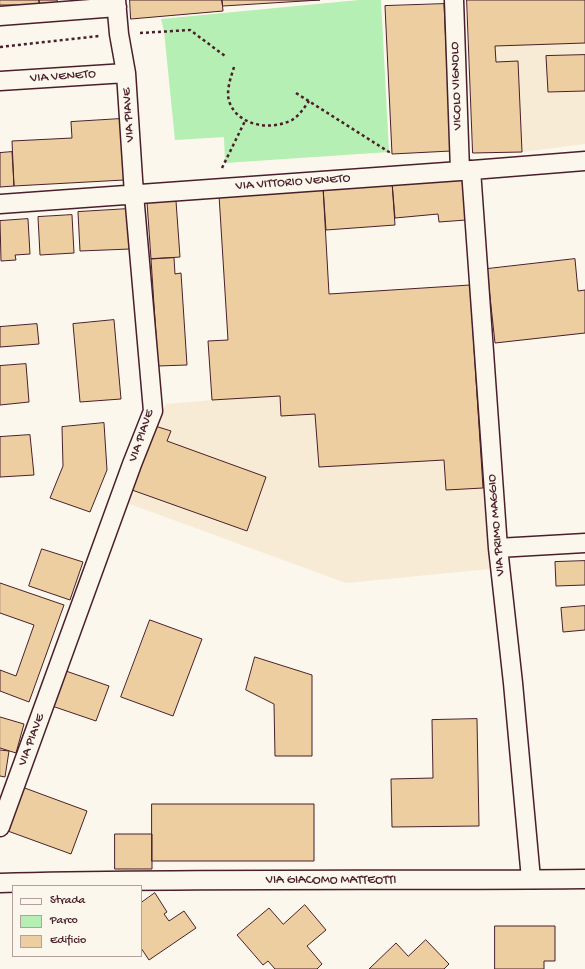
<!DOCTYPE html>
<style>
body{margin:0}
#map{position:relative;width:585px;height:969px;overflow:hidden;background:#fbf7ec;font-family:"Gochi Hand",sans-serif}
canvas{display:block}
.legend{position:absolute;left:12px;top:885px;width:130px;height:72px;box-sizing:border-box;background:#fbf7ec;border:1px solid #b4a19f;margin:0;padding:5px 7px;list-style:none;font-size:12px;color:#4a1f2b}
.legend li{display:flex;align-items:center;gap:8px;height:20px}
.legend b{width:20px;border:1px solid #b4a19f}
</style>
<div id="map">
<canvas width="585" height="969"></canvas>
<ul class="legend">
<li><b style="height:5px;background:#fbf7ec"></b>Strada</li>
<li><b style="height:11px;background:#b5efb3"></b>Parco</li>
<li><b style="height:11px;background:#edcea0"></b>Edificio</li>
</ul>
</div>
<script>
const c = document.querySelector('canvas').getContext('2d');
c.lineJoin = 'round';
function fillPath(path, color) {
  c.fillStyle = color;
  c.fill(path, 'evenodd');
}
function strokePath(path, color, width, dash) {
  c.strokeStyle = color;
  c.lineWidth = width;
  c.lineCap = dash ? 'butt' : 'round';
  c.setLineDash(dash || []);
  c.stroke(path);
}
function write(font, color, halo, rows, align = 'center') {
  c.font = font + ' "Gochi Hand",sans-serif';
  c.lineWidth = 4;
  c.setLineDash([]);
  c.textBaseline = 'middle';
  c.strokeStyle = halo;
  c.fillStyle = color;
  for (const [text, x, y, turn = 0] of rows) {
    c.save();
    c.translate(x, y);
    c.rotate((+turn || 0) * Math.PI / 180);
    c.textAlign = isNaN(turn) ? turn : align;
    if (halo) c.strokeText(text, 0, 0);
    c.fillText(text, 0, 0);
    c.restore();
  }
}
const built = new Path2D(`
 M 467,0 L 585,0 L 585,144 L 522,152 L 473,153 Z
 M 323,187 L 329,294 L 470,285 L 490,569 L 346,583 L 127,503 L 155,426 L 166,404 L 212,400 L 208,341 L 228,340 Z`);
const green = new Path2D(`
 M 359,0 L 381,0 L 389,152 L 225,163 L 224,137 L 175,140 L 164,31 L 161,19 Z`);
const building = new Path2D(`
 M 0,0 L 39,0 L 40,5 L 0,5 Z
 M 39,0 L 57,0 L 58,4 L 40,5 Z
 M 130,0 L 222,0 L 223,11 L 131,19 Z
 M 222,0 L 320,0 L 223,6 Z
 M 467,0 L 585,0 L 585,43 L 495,46 L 496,62 L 518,61 L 522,152 L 473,153 Z
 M 444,4 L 451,151 L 392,154 L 385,6 Z
 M 585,55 L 585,91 L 548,92 L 546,56 Z
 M 120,119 L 124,180 L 14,186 L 12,141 L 72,138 L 71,122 Z
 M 12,152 L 14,186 L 0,187 L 0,153 Z
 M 463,177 L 466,220 L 439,222 L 438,214 L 395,218 L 392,182 Z
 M 392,182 L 395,225 L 326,230 L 323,187 Z
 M 323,187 L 329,294 L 470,285 L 483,488 L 446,490 L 444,460 L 319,467 L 315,414 L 281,416 L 280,396 L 212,400 L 208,341 L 228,340 L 219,195 Z
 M 176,201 L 180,257 L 151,259 L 147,202 Z
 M 128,209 L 130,249 L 80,251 L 78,212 Z
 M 72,215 L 74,253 L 40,255 L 38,217 Z
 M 28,219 L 30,254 L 15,255 L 16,260 L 1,261 L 0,221 Z
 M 174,258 L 175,274 L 181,273 L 187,365 L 158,366 L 151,259 Z
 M 575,259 L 578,291 L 585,290 L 585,333 L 495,343 L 487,269 Z
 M 114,320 L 121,399 L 80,402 L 73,324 Z
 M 37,324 L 39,344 L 0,347 L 0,327 Z
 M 26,364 L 29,402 L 0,405 L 0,366 Z
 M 104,423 L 107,470 L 90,512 L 50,498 L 63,466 L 62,427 Z
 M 155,426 L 171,431 L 167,441 L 266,477 L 247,531 L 132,490 Z
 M 30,435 L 34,475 L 0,477 L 0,437 Z
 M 42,549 L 83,562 L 70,600 L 29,586 Z
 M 585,561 L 585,585 L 556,586 L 555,562 Z
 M 0,583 L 64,605 L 29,702 L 0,691 L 0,670 L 16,676 L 34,625 L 0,613 Z
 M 585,606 L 585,630 L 563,632 L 561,608 Z
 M 150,620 L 202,639 L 173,716 L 121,697 Z
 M 255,657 L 312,675 L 312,756 L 275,756 L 274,704 L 246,690 Z
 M 63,670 L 109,686 L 96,721 L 49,705 Z
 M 0,717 L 24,724 L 16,753 L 0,748 Z
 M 477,719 L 479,826 L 392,827 L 391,779 L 433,778 L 432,720 Z
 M 0,750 L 9,751 L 5,777 L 0,776 Z
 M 22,787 L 87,811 L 71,854 L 5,830 Z
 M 152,804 L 314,804 L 314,861 L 152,861 Z
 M 115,834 L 152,834 L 152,869 L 115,869 Z
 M 155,893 L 167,912 L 164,914 L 169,921 L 184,911 L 196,928 L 149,960 L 141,948 L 141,903 Z
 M 305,905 L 326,930 L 307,946 L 322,964 L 317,969 L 275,969 L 268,961 L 263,965 L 237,935 L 269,908 L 283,924 Z
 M 495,926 L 555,926 L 555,961 L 544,961 L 544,969 L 495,969 Z
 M 426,940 L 449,964 L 444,969 L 369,969 L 396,943 L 408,956 Z`);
const path = new Path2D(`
 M 140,33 L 190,30 L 225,56
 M 0,47 L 99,36
 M 234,67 C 231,77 226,90 229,101 C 237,126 271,131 292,120 C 299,116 304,108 309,101
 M 296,93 L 389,152 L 389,155
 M 222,168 L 245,121`);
const minor = new Path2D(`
 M 454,0 L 460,171
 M 0,16 L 117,7
 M 0,81 L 126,73
 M 471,170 L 498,548 L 513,683 L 531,879
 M 0,204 L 460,171 L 585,161
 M 498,548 L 585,543
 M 0,827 L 132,464 L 153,411 L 134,194 L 126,73 L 119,34 L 116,0
 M 0,883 C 195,878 390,881 585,879`);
const streetNames = [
 ["VIA VENETO",63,77,-4],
 ["VICOLO VIGNOLO",457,86,-92],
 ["VIA PIAVE",129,115,-94],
 ["VIA VITTORIO VENETO",293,183,-4],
 ["VIA PIAVE",142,436,-71],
 ["VIA PRIMO MAGGIO",497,525,-95],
 ["VIA PIAVE",32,740,-70],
 ["VIA GIACOMO MATTEOTTI",331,881]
];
fillPath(built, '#f7ebd5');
fillPath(green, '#b5efb3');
fillPath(building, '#edcea0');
strokePath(building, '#4a1f2b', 1);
strokePath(minor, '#4a1f2b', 21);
strokePath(path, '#4a1f2b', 2.5, [3, 3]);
strokePath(minor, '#fbf7ec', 18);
write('13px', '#4a1f2b', '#fbf7ec', streetNames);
</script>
